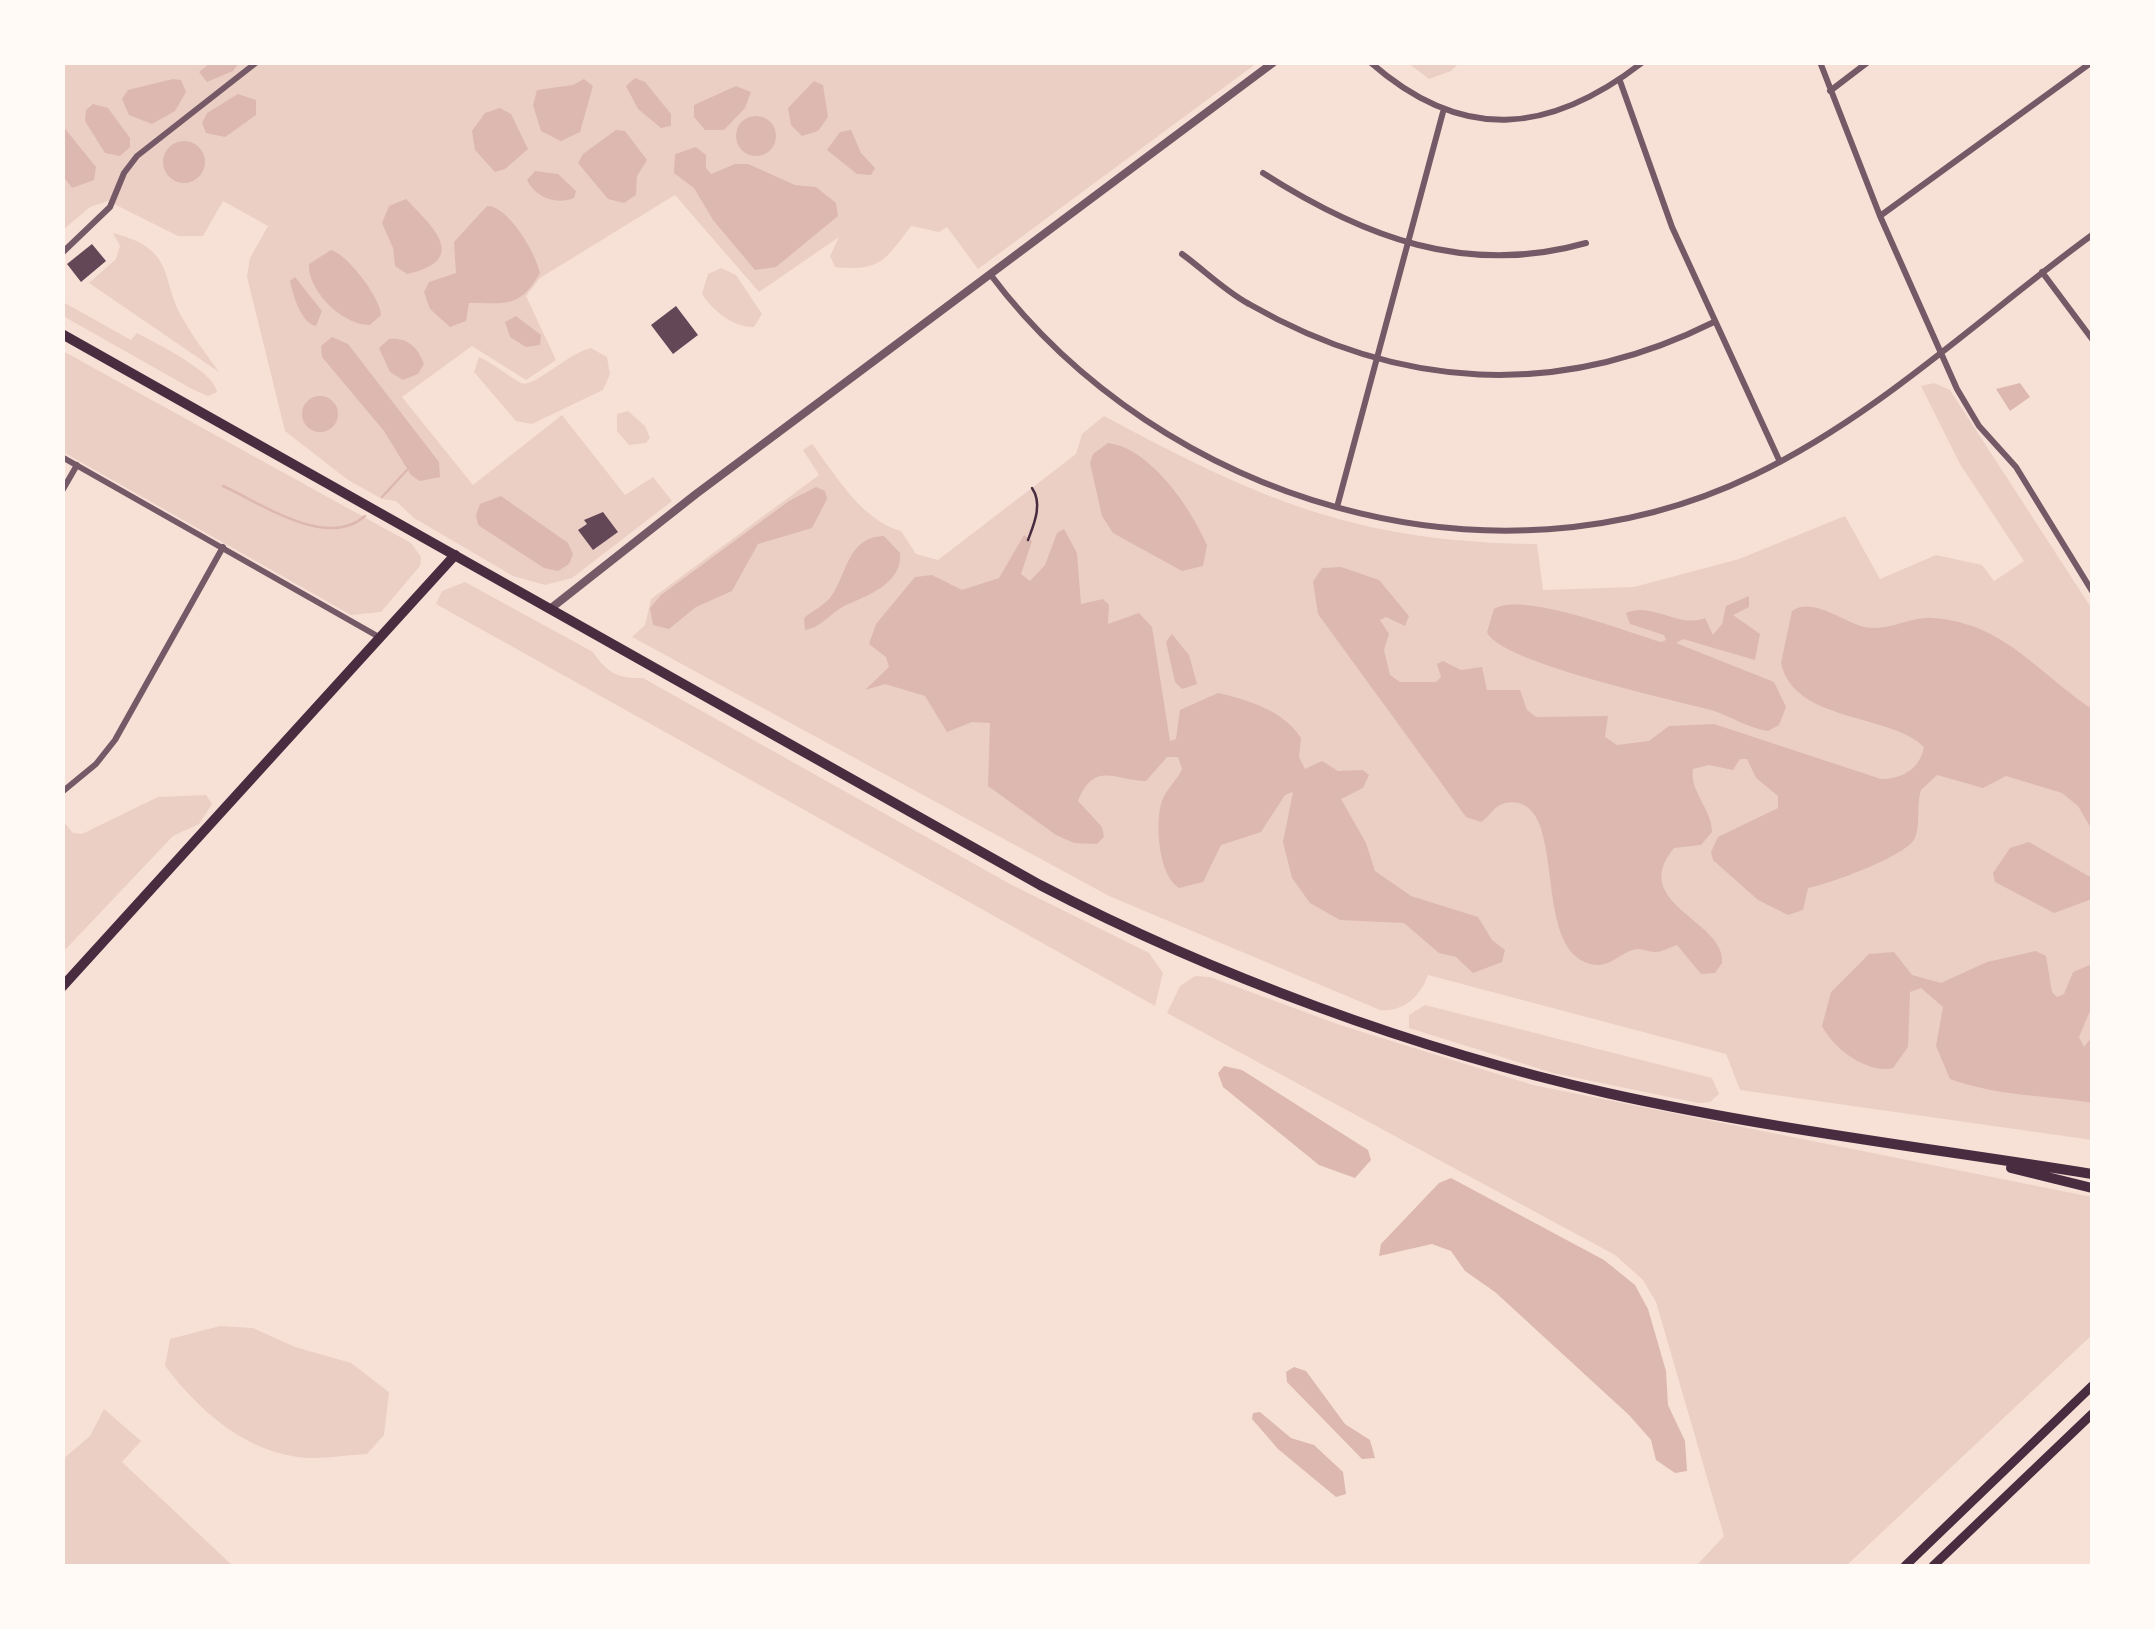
<!DOCTYPE html>
<style>
body{margin:0}
#map{position:relative;width:2155px;height:1629px;overflow:hidden;background:#f7e1d7;font-family:"Exo 2",sans-serif}
canvas{display:block}
.frame{position:absolute;inset:0;border:65px solid #fffaf5;pointer-events:none}
</style>
<div id="map">
<canvas width="2155" height="1629"></canvas>
<div class="frame"></div>
</div>
<script>
const c = document.querySelector('canvas').getContext('2d');
c.lineJoin = 'round';
function fillPath(path, color) {
  c.fillStyle = color;
  c.fill(path, 'evenodd');
}
function strokePath(path, color, width, dash) {
  c.strokeStyle = color;
  c.lineWidth = width;
  c.lineCap = dash ? 'butt' : 'round';
  c.setLineDash(dash || []);
  c.stroke(path);
}
const green = new Path2D(`
 M 63,63 L 1257,63 L 978,269 L 947,227 L 939,232 L 911,226 C 886,259 881,272 835,267 L 830,256 L 839,237 L 759,292 L 675,195 L 540,278 L 526,296 L 556,360 L 526,380 L 472,346 L 402,397 L 473,485 L 562,415 L 625,495 L 653,477 L 672,501 L 572,578 L 545,585 L 513,576 L 414,518 L 396,501 L 382,499 L 348,480 L 285,431 L 247,277 L 250,258 L 268,226 L 223,201 L 203,236 L 178,236 L 108,201 L 90,207 L 63,230 Z
 M 1408,63 L 1459,63 L 1451,71 L 1429,79 Z
 M 113,233 C 177,249 160,280 183,319 C 193,337 207,355 219,372 L 89,283 L 116,259 L 120,246 Z
 M 721,268 L 736,275 L 762,314 L 754,327 C 734,328 712,310 702,294 L 708,274 Z
 M 63,302 L 131,340 L 137,333 C 156,343 215,372 217,392 L 208,396 L 192,389 L 63,316 Z
 M 591,348 L 607,357 L 610,374 L 603,390 L 532,424 L 516,421 L 474,372 L 479,357 C 495,364 506,375 521,383 C 533,389 568,353 591,348 Z
 M 63,351 L 411,543 L 421,557 L 420,566 L 381,612 L 351,615 L 63,452 Z
 M 1934,383 L 1950,390 L 2092,609 L 2092,1140 L 1740,1090 L 1726,1054 L 1428,975 C 1420,997 1404,1012 1380,1010 L 1109,896 L 632,637 L 645,625 L 651,599 L 819,475 L 803,450 L 812,444 C 837,476 860,519 901,531 L 916,554 L 938,560 L 1076,454 L 1082,434 L 1104,416 C 1261,500 1355,542 1537,544 L 1543,590 L 1634,587 L 1739,559 L 1845,516 L 1880,579 L 1936,555 L 1982,565 L 1994,581 L 2024,561 L 1960,464 L 1921,386 Z
 M 628,411 L 645,426 L 650,438 L 646,443 L 629,445 L 617,431 L 617,414 Z
 M 465,582 L 593,652 C 607,673 619,679 643,678 L 1010,884 L 1149,953 L 1163,973 L 1155,1006 L 436,604 L 442,591 Z
 M 206,795 L 212,804 L 199,824 L 173,836 L 63,952 L 63,821 L 73,833 L 82,834 L 158,797 Z
 M 1195,976 L 1210,977 L 1340,1025 L 1533,1085 L 2092,1197 L 2092,1335 L 1846,1566 L 1696,1566 L 1724,1536 L 1656,1302 L 1643,1280 L 1615,1255 L 1167,1013 L 1180,986 Z
 M 1425,1005 L 1712,1078 L 1719,1094 L 1710,1102 L 1698,1103 L 1553,1073 L 1409,1028 L 1409,1015 Z
 M 220,1326 L 253,1328 L 295,1347 L 351,1363 L 389,1392 L 384,1435 L 367,1454 C 345,1455 319,1460 297,1457 C 241,1449 197,1408 165,1366 L 170,1339 Z
 M 104,1409 L 141,1441 L 122,1462 L 233,1566 L 63,1566 L 63,1459 L 90,1436 Z`);
const water = new Path2D(`
 M 211,62 L 239,62 L 239,63 L 233,71 L 207,82 L 199,72 Z
 M 635,78 L 645,82 L 671,114 L 671,126 L 661,128 L 638,109 L 626,86 Z
 M 173,79 L 181,80 L 186,92 L 175,111 L 152,124 L 129,115 L 122,99 L 128,90 Z
 M 584,79 L 593,86 L 580,132 L 561,141 L 541,131 L 533,105 L 537,90 L 573,85 Z
 M 814,81 L 823,85 L 828,117 L 818,131 L 802,136 L 791,125 L 788,108 Z
 M 736,86 L 751,92 L 745,108 L 724,130 L 705,130 L 694,117 L 694,105 Z
 M 238,94 L 256,100 L 256,115 L 225,137 L 206,133 L 202,123 L 207,113 Z
 M 93,104 L 108,108 L 130,138 L 130,147 L 120,156 L 105,153 L 85,121 L 86,110 Z
 M 500,108 L 511,114 L 528,149 L 505,169 L 495,172 L 475,150 L 472,131 L 485,113 Z
 M736 136a20 20 0 1 1 40 0a20 20 0 1 1-40 0Z
 M 62,125 L 96,167 L 94,180 L 72,188 L 63,176 Z
 M 616,130 L 625,131 L 647,160 L 637,176 L 636,195 L 624,203 L 608,199 L 578,163 L 583,154 Z
 M 851,130 L 861,153 L 875,168 L 871,175 L 857,174 L 827,150 L 840,132 Z
 M163 162a21 21 0 1 1 42 0a21 21 0 1 1-42 0Z
 M 696,147 L 706,155 L 706,168 L 711,174 L 735,164 L 748,164 L 795,185 L 816,187 L 836,203 L 838,216 L 776,267 L 755,270 L 713,220 L 694,188 L 674,173 L 675,154 Z
 M 535,171 L 558,174 L 576,191 L 574,198 C 556,205 536,198 527,180 Z
 M 406,199 C 432,226 471,260 407,274 L 395,266 L 393,248 L 382,223 L 389,206 Z
 M 487,206 C 508,205 537,255 540,273 C 519,311 502,302 469,303 L 466,321 L 450,327 L 430,309 L 424,292 L 429,282 L 456,273 L 454,242 Z
 M 331,250 C 346,253 381,298 381,315 L 370,325 C 343,326 307,290 309,264 Z
 M 295,277 L 322,311 L 316,326 C 301,323 293,295 290,281 Z
 M 516,316 L 541,335 L 540,345 L 526,347 L 510,337 L 505,322 Z
 M 332,337 L 348,344 L 439,462 L 440,477 L 420,481 L 411,475 L 384,431 L 322,357 L 321,346 Z
 M 389,339 C 407,337 418,347 424,364 L 418,374 L 403,380 L 390,372 L 379,348 Z
 M 2020,383 L 2030,397 L 2010,411 L 1996,389 Z
 M302 414a18 18 0 1 1 36 0a18 18 0 1 1-36 0Z
 M 1108,443 C 1150,448 1191,508 1207,545 L 1203,566 L 1182,571 L 1113,533 L 1102,516 L 1090,463 L 1093,454 Z
 M 816,487 L 825,491 L 827,499 L 812,528 L 758,544 L 732,591 L 696,607 L 669,629 L 653,625 L 650,608 L 661,595 L 789,501 Z
 M 501,496 L 568,543 L 573,554 L 569,564 L 558,571 L 544,568 L 478,525 L 476,515 L 480,504 Z
 M 1064,529 L 1077,553 L 1081,604 L 1103,599 L 1109,605 L 1108,624 L 1139,613 L 1152,627 L 1170,741 L 1176,739 L 1180,710 L 1218,693 C 1248,700 1283,710 1301,738 L 1299,757 L 1305,769 L 1322,761 L 1338,771 L 1363,770 L 1369,775 L 1363,788 L 1341,799 L 1366,843 L 1375,871 L 1411,896 L 1478,917 L 1492,940 L 1505,950 L 1502,962 L 1473,973 L 1456,957 L 1439,953 L 1404,923 L 1340,920 L 1310,903 L 1292,878 L 1283,842 L 1293,792 L 1285,795 L 1261,832 L 1221,845 L 1203,882 L 1179,888 C 1159,876 1155,826 1161,804 C 1164,791 1176,782 1182,769 L 1178,757 L 1167,757 L 1146,781 C 1115,781 1095,760 1078,801 L 1102,827 L 1104,837 L 1097,844 L 1074,843 L 1056,835 L 988,786 L 990,723 L 972,722 L 947,732 L 925,696 L 885,684 L 865,690 L 889,667 L 886,657 L 869,644 L 876,624 L 915,577 L 932,575 L 962,590 L 999,578 L 1024,535 L 1032,541 L 1021,574 L 1030,581 L 1045,565 L 1057,533 Z
 M 884,536 L 900,553 C 903,583 867,596 846,605 C 831,612 823,627 805,630 L 804,618 C 812,611 823,606 830,598 C 847,577 846,537 884,536 Z
 M 1341,567 L 1379,580 L 1409,616 L 1405,626 L 1386,617 L 1380,620 L 1389,634 L 1384,650 L 1390,675 L 1400,682 L 1436,682 L 1441,677 L 1437,664 L 1443,661 L 1461,670 L 1482,667 L 1487,690 L 1520,690 L 1527,710 L 1536,717 L 1608,716 L 1605,737 L 1617,745 L 1649,741 L 1669,726 L 1714,724 L 1881,779 C 1902,779 1920,769 1924,747 C 1890,713 1794,723 1781,663 L 1792,611 C 1812,596 1843,622 1865,627 C 1890,632 1910,616 1933,618 C 2004,623 2038,673 2092,709 L 2092,830 L 2078,806 L 2062,793 L 2006,776 L 1983,788 L 1937,775 L 1921,790 C 1916,805 1921,823 1915,838 C 1907,856 1829,884 1808,888 L 1803,910 L 1788,915 L 1758,900 L 1713,860 L 1711,852 L 1718,837 L 1778,808 L 1778,796 L 1756,778 L 1747,759 L 1740,759 L 1733,770 L 1709,765 L 1693,769 C 1689,791 1712,809 1712,832 L 1701,845 L 1674,848 C 1627,904 1727,921 1722,963 L 1715,973 L 1701,974 L 1677,945 C 1670,947 1663,952 1655,952 C 1646,952 1641,947 1633,950 C 1616,955 1609,969 1590,964 C 1528,948 1572,791 1505,803 C 1495,805 1490,816 1481,822 L 1466,817 L 1318,614 L 1313,582 L 1322,568 Z
 M 1749,596 L 1749,607 L 1733,615 L 1760,634 L 1755,660 L 1683,639 L 1676,643 L 1774,682 L 1786,707 L 1779,725 L 1768,731 C 1747,728 1731,716 1711,710 C 1674,700 1498,662 1487,632 L 1494,609 C 1522,591 1627,632 1661,642 L 1666,640 L 1664,635 L 1630,624 L 1626,613 C 1652,601 1679,629 1705,618 L 1713,635 L 1722,624 L 1726,606 Z
 M 1172,634 L 1189,655 L 1197,684 L 1182,689 L 1175,682 L 1166,642 Z
 M 2029,842 L 2092,878 L 2092,899 L 2054,913 L 1995,882 L 1993,873 L 2010,848 Z
 M 2036,951 L 2046,956 L 2052,992 L 2057,997 L 2064,994 L 2073,972 L 2092,964 L 2092,1006 L 2079,1037 L 2084,1047 L 2092,1037 L 2092,1103 C 2044,1095 1996,1096 1950,1079 L 1936,1046 L 1943,1007 L 1921,988 L 1910,992 L 1908,1047 L 1893,1068 C 1867,1074 1834,1049 1822,1026 L 1831,992 L 1869,954 L 1894,952 L 1912,975 L 1941,983 L 1987,962 Z
 M 1224,1066 L 1242,1070 L 1368,1150 L 1371,1160 L 1355,1178 L 1319,1165 L 1223,1087 L 1218,1073 Z
 M 1451,1178 L 1604,1260 L 1635,1285 L 1648,1309 L 1666,1371 L 1668,1405 L 1685,1441 L 1687,1471 L 1675,1473 L 1656,1460 L 1651,1440 L 1629,1415 L 1495,1292 L 1465,1271 L 1451,1251 L 1432,1244 L 1379,1256 L 1381,1244 L 1439,1183 Z
 M 1294,1367 L 1306,1371 L 1345,1424 L 1370,1440 L 1375,1458 L 1362,1459 L 1287,1382 L 1286,1372 Z
 M 1260,1412 L 1291,1438 L 1314,1445 L 1343,1472 L 1346,1494 L 1336,1497 L 1278,1449 L 1252,1419 L 1253,1413 Z`);
const stream = new Path2D(`
 M 223,486 C 261,503 327,550 365,516
 M 382,497 L 407,470`);
const building = new Path2D(`
 M 92,244 L 106,261 L 81,282 L 67,264 Z
 M 676,306 L 698,335 L 673,354 L 651,325 Z
 M 603,512 L 618,532 L 593,550 L 578,530 L 587,524 L 584,520 Z`);
const path = new Path2D(`
 M 1028,540 C 1034,524 1043,504 1032,488`);
const minor = new Path2D(`
 M 1370,62 C 1462,143 1549,135 1643,62
 M 1820,62 L 1880,216 L 1957,389 L 1979,426 L 2016,467 L 2092,591
 M 1620,81 L 1672,227 L 1780,462
 M 1830,91 L 1868,62
 M 1263,173 C 1363,237 1467,277 1586,243
 M 1880,216 L 2092,62
 M 62,253 L 110,207 L 124,173 L 137,156 L 257,62
 M 1182,254 C 1204,270 1225,291 1249,304 C 1399,390 1558,400 1714,322
 M 2042,272 L 2092,339
 M 990,274 C 1161,502 1492,602 1754,475 C 1879,415 1981,316 2092,235
 M 62,457 L 379,637
 M 62,491 L 77,465
 M 1337,507 L 1443,112
 M 62,792 L 96,764 L 115,740 L 223,547`);
const tertiary = new Path2D(`
 M 550,609 L 696,494 L 1274,62`);
const secondary = new Path2D(`
 M 1905,1566 L 2092,1386
 M 1933,1566 L 2092,1414`);
const primary = new Path2D(`
 M 62,987 L 455,555`);
const trunk = new Path2D(`
 M 62,334 L 1040,885 C 1213,975 1416,1050 1607,1093 C 1768,1129 1930,1148 2092,1174
 M 2011,1168 L 2092,1188`);
fillPath(green, '#ebcfc5');
fillPath(water, '#dcb8b0');
strokePath(stream, '#dcb8b0', 2.5);
fillPath(building, '#644757');
strokePath(path, '#4a2c40', 2.5);
strokePath(minor, '#755966', 6);
strokePath(tertiary, '#755966', 8);
strokePath(secondary, '#4a2c40', 9);
strokePath(primary, '#4a2c40', 10);
strokePath(trunk, '#4a2c40', 10);
</script>
